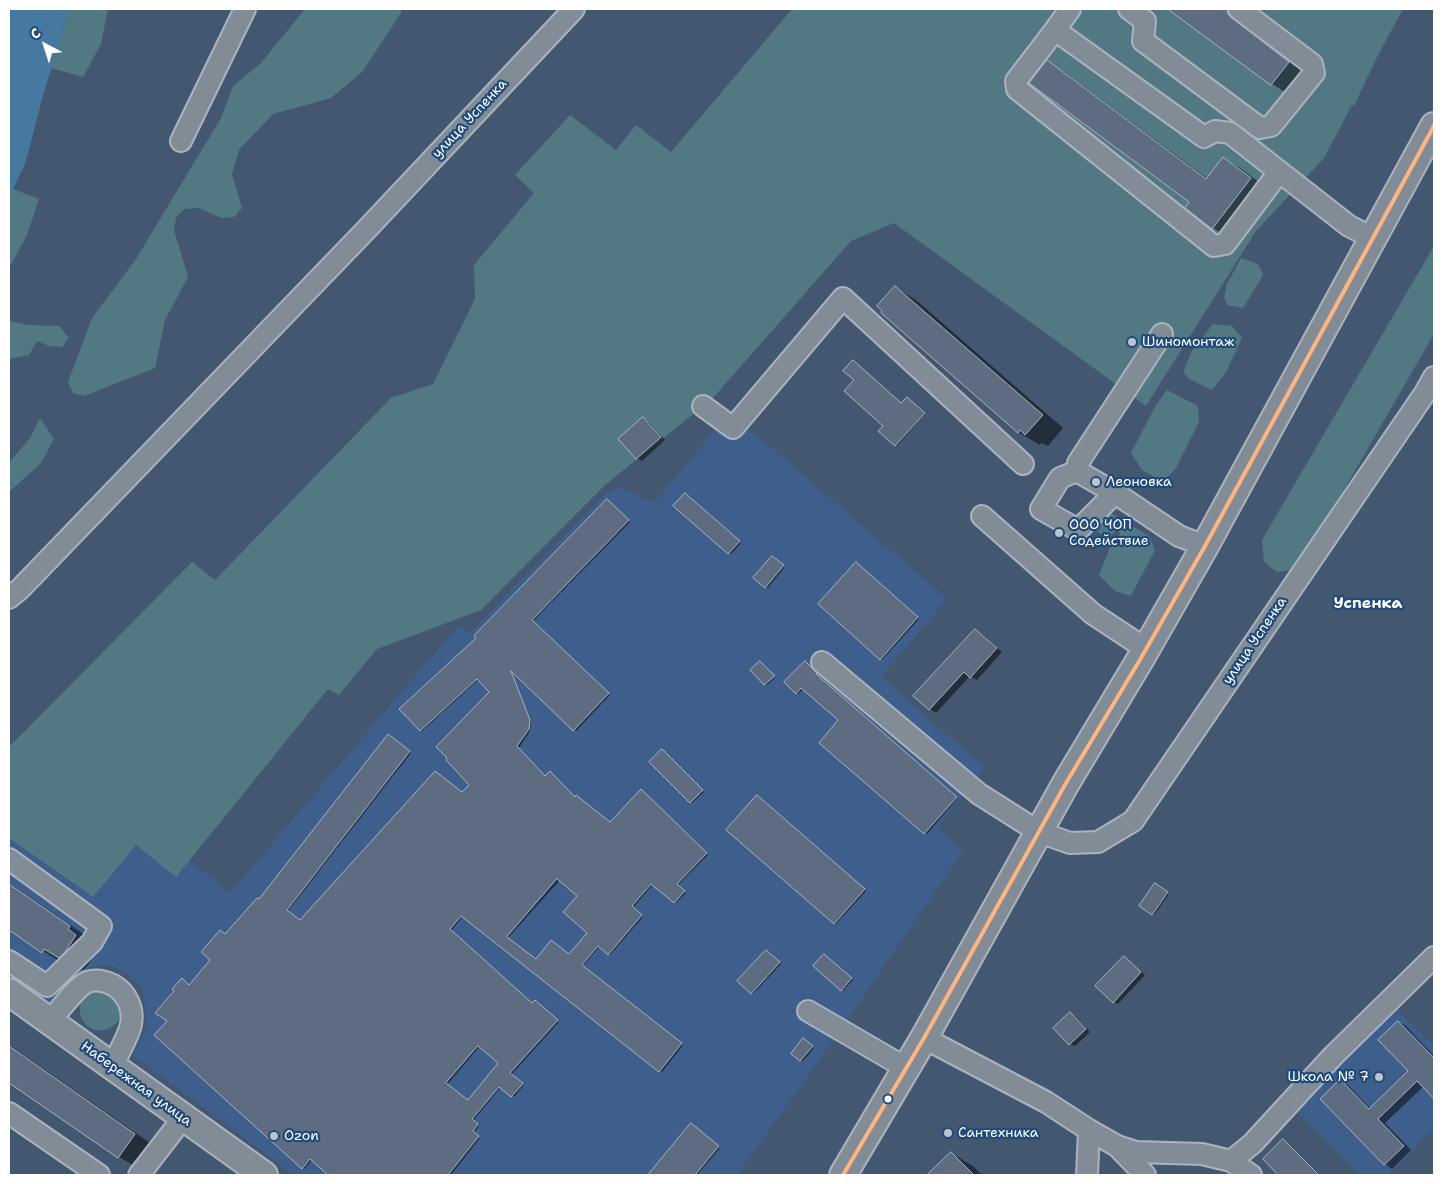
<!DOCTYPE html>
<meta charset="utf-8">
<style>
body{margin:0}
#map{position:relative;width:1443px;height:1184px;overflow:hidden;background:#435771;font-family:"Shantell Sans",sans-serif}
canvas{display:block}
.frame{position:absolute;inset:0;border:10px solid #fff;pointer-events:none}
.north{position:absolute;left:20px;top:20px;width:50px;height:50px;-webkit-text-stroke:4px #1f4a7a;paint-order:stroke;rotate:320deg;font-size:14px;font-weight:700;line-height:20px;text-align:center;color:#fff}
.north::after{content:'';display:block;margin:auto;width:18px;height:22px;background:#fff;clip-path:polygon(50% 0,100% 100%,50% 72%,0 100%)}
</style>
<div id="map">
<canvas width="1443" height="1184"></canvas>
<div class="frame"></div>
<div class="north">С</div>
</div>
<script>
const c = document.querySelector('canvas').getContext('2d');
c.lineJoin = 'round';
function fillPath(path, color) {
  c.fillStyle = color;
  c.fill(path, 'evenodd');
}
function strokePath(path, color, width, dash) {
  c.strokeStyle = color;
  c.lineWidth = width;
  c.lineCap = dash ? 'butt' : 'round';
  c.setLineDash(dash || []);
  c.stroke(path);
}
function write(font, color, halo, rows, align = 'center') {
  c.font = font + ' "Shantell Sans",sans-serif';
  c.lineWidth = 4.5;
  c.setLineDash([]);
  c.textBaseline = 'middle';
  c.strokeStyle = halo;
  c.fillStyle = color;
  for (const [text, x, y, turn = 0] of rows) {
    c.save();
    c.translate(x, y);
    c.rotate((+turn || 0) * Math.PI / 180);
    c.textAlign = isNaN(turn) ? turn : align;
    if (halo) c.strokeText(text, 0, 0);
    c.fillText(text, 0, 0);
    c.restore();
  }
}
const built = new Path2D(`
 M 730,412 L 947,599 L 881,677 L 984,767 L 937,827 L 963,851 L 832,1042 L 737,1175 L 294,1175 L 133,1055 L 147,1025 L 143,990 L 129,975 L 112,966 L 92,966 L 73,977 L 51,1005 L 9,975 L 9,838 L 93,897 L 136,845 L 176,877 L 189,860 L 230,893 L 459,625 L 469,634 L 604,496 L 619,486 L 654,503 Z
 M 1395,1007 L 1434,1046 L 1434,1129 L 1388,1175 L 1360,1175 L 1293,1108 Z`);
const green = new Path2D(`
 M 69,9 L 108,9 L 101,44 L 83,77 L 51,68 Z
 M 305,9 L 401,9 L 401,13 L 362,72 L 331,98 L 273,114 L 239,150 L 232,174 L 242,208 L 234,217 L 221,218 L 199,208 L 184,209 L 176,218 L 174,230 L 188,277 L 165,320 L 155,368 L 84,396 L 73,393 L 68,382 L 92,318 L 136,259 L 221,118 L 233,86 L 260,64 Z
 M 792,9 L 1403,9 L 1377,57 L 1354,106 L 1352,105 L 1324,158 L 1256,231 L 1146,406 L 894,223 L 851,241 L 712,399 L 605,485 L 481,610 L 377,649 L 339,695 L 328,689 L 176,877 L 136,845 L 93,897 L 9,838 L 9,747 L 192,562 L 215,580 L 391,398 L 433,384 L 475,299 L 474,265 L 534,193 L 515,175 L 570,115 L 616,150 L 636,125 L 671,152 Z
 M 13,189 L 39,199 L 27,235 L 9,268 L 9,198 Z
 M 1434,246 L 1434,334 L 1305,557 L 1293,570 L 1277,572 L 1264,562 L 1262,540 Z
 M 1241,258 L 1258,264 L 1263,275 L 1243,308 L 1227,305 L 1224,297 L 1227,284 Z
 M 9,321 L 28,325 L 59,326 L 69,338 L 62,347 L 49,346 L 37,341 L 29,355 L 9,359 Z
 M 1213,324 L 1232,326 L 1242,338 L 1226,372 L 1212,390 L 1189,379 L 1183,372 L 1192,351 Z
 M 1167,390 L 1198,406 L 1199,422 L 1176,468 L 1163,482 L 1142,470 L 1131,453 L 1156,405 Z
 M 40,418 L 54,439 L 41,463 L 9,492 L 9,463 L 30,438 Z
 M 1108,511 L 1149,536 L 1155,550 L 1131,596 L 1115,591 L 1099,575 L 1111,545 L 1120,534 L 1117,529 L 1109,538 L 1096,531 L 1103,517 Z
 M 95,988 L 113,991 C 116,996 122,1003 122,1008 C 123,1022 108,1033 95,1030 C 80,1026 75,1006 85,994 C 88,992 92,990 95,988 Z`);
const water = new Path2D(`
 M 9,9 L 69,9 L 43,96 L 25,164 L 9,198 Z`);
const shadow = new Path2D(`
 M 1171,9 L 1226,9 L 1310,75 L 1293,97 L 1272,84 L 1239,59 L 1228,53 Z
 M 1047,62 L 1064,72 L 1208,179 L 1223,158 L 1240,168 L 1267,188 L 1230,238 L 1213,228 L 1187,207 L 1191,202 Z
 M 895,287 L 916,300 L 1063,428 L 1048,446 L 1041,443 L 1040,445 L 1018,432 Z
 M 855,380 L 902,404 L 909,399 L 925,414 L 897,446 Z
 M 643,418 L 648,421 L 665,440 L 642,461 L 637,458 L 620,439 Z
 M 687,496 L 741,543 L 731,554 L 675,506 Z
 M 609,501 L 630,522 L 533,621 L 610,695 L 576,731 L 511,670 L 531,722 L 530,731 L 519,748 L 546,777 L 610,823 L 643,792 L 708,855 L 677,886 L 686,893 L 676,903 L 653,884 L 633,908 L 643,917 L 610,955 L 600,946 L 583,966 L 683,1045 L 662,1072 L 660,1071 L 463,916 L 451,931 L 533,1004 L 537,1002 L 559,1022 L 511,1075 L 524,1085 L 514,1097 L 501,1087 L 473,1121 L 479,1126 L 474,1133 L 480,1138 L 451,1175 L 356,1175 L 343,1166 L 335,1175 L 330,1175 L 313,1159 L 304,1169 L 169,1021 L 190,986 L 212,960 L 225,936 L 259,901 L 390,737 L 411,753 L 288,911 L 300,922 L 463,793 L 471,785 L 491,691 L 479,679 L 422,731 L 420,730 L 478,638 ZM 560,880 L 579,896 L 589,933 L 569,956 L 536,961 L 508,938 ZM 480,1046 L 500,1063 L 468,1102 L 447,1085 Z
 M 774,558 L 785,567 L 768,588 L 766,587 Z
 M 858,564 L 919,619 L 882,660 L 881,659 Z
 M 976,631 L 982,634 L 1002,652 L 977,680 L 970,676 L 936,713 L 930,709 L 915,696 Z
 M 761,662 L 776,677 L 767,685 L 752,670 Z
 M 807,664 L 818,675 L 816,676 L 958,798 L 927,834 L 821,743 L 840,720 L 804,689 L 798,694 L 796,693 Z
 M 664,752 L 704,792 L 692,803 L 690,802 Z
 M 759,798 L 866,891 L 836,924 L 835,923 Z
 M 9,883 L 92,940 L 98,949 L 88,965 L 83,970 L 67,961 L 65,965 L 43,951 L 9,928 Z
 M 1156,885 L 1169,894 L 1154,915 L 1141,905 Z
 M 768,952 L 781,964 L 753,994 L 751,993 Z
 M 826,957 L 853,980 L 843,991 L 842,990 Z
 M 1124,957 L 1145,975 L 1118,1004 L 1114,1002 Z
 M 1070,1013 L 1075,1016 L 1090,1032 L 1075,1046 L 1070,1044 Z
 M 1399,1022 L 1406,1026 L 1434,1056 L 1434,1097 L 1424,1086 L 1385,1123 L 1411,1150 L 1392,1169 L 1385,1164 L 1340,1081 L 1348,1085 L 1371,1109 L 1410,1071 Z
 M 803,1040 L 814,1048 L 803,1061 L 792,1053 Z
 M 9,1045 L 156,1147 L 140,1169 L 119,1157 L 9,1081 Z
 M 692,1125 L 720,1148 L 697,1175 L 650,1175 Z
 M 1283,1141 L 1290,1145 L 1320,1175 L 1280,1175 L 1264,1159 Z
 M 951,1153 L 973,1166 L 982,1175 L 930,1175 L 929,1174 Z`);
const building = new Path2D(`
 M 1168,9 L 1227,9 L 1228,14 L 1232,18 L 1289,62 L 1271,85 Z
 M 1047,60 L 1206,179 L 1223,157 L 1251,178 L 1212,229 L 1185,208 L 1189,202 L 1029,83 Z
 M 895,286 L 1043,415 L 1025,435 L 1020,430 L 1018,433 L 881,313 L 882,311 L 877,306 Z
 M 853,360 L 901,403 L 907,397 L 925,413 L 895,446 L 878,431 L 883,426 L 844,391 L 854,380 L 843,371 Z
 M 643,417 L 661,437 L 636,459 L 618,439 Z
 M 685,493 L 740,541 L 728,554 L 673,506 Z
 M 607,499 L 629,520 L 532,620 L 609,693 L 573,731 L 511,671 L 530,720 L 529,729 L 517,746 L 545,776 L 550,771 L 575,797 L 576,795 L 610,822 L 641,789 L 707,853 L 677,884 L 685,891 L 674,903 L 651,884 L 632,906 L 642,915 L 608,955 L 598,946 L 582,965 L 682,1043 L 659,1072 L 461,916 L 450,929 L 532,1003 L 535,1000 L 558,1020 L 510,1073 L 523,1083 L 521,1086 L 511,1097 L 499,1087 L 472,1119 L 478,1124 L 473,1131 L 479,1136 L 448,1175 L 328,1175 L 310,1159 L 302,1169 L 154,1035 L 167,1021 L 155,1013 L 174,991 L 172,989 L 182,978 L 189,985 L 210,960 L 201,952 L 220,930 L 225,934 L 257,898 L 259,899 L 388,734 L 410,751 L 287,910 L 300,920 L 435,771 L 462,792 L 469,785 L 446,760 L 447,758 L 436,747 L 489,692 L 477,679 L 420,731 L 399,709 L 476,638 L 474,636 ZM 557,879 L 577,896 L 563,912 L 587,933 L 569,954 L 551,940 L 536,959 L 507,937 ZM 478,1046 L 498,1063 L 468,1100 L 446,1083 Z
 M 772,556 L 784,565 L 765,588 L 753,578 Z
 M 856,562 L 918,617 L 880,660 L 818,604 Z
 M 975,629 L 997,648 L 970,678 L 964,672 L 929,710 L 913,696 Z
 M 760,661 L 775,676 L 764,685 L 750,670 Z
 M 805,661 L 817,673 L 816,674 L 957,797 L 924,834 L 819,743 L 838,720 L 801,688 L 796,694 L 784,682 Z
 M 662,749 L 703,790 L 690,803 L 649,762 Z
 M 757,795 L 865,889 L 834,924 L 726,830 Z
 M 1155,883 L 1168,892 L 1152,915 L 1139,906 Z
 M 9,884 L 70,926 L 68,929 L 76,935 L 65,952 L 59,958 L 44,949 L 42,953 L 9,930 Z
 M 766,950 L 780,962 L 751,994 L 737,981 Z
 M 824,954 L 852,978 L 841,991 L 813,966 Z
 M 1124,956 L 1141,972 L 1113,1003 L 1095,986 Z
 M 1070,1012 L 1086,1029 L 1069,1045 L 1053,1028 Z
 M 1398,1021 L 1434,1058 L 1434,1099 L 1417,1081 L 1378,1119 L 1404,1146 L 1384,1165 L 1320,1099 L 1340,1079 L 1369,1109 L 1408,1071 L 1378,1040 Z
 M 803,1038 L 813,1046 L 800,1061 L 791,1054 Z
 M 9,1046 L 135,1134 L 118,1158 L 9,1083 Z
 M 691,1123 L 719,1146 L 695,1175 L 648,1175 Z
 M 1283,1139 L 1319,1175 L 1278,1175 L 1263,1159 Z
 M 951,1152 L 974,1175 L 927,1175 Z`);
const minor = new Path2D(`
 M 1129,9 L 1145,21 L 1143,41 L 1260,128 L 1271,126 L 1314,73 L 1312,64 L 1239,9
 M 1055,30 L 1070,9
 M 181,141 L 245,9
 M 1279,172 L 1225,244 L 1214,246 L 1017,89 L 1016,81 L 1055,30 L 1204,137 L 1215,131 L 1230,133 L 1349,226 L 1373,238
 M 703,406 L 733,428 L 843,298 L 1023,464
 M 1077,471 L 1078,463 L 1162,334
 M 1115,493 L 1078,530 L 1041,509 L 1060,478 L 1077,471 L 1115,493 L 1179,536 L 1205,546
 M 982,516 L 1093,614 L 1146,649
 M 9,598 L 20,589 L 366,230 L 574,9
 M 822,662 L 979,794 L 1039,832 L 1070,843 L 1098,842 L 1133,821 L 1425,393 L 1434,377
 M 9,859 L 101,926 L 92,942 L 47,986 L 9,961
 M 808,1011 L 906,1068
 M 50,1021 C 59,1011 76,987 87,982 C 96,979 105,981 113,985 C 127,993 134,1009 131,1024 C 129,1036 117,1055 112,1067
 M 924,1038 L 1046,1102 L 1089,1130 L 1087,1175
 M 9,1113 L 99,1175
 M 1089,1130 L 1117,1146 L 1136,1152 L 1202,1154 L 1231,1161 L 1252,1144 L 1334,1055 L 1434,957
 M 1117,1146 L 1145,1175
 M 1231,1161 L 1251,1175
 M 139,1175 L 183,1118`);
const major = new Path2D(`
 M 9,992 L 264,1175
 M 843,1175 L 924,1038 L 1066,783 L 1141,658 L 1205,546 L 1434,126`);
const bus1 = new Path2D(`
 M 843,1175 L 924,1038 L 1066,783 L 1141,658 L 1205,546 L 1434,126`);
const markers = [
 [1132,342,5,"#bdc4cd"],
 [1096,482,5,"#bdc4cd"],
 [1059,533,5,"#bdc4cd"],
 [1379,1077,5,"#bdc4cd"],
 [888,1099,4.5,"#fff"],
 [948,1133,5,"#bdc4cd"],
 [274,1136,5,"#bdc4cd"]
];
const streetNames = [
 ["улица Успенка",470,119,-47],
 ["улица Успенка",1255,641,-56],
 ["Набережная улица",136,1084,36]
];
const poiNames = [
 ["Шиномонтаж",1142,342],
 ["Леоновка",1106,482],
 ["ООО ЧОП",1069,525],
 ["Содействие",1069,541],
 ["Школа № 7",1369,1077,"right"],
 ["Сантехника",958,1133],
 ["Ozon",284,1136]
];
const quarterNames = [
 ["Успенка",1368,604]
];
fillPath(built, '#3e5f8b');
fillPath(green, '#527983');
fillPath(water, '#4778a0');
fillPath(shadow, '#0007');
fillPath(building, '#5e6c81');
strokePath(building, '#aab3bf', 1);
strokePath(minor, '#aab3bf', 24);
strokePath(major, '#aab3bf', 30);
strokePath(minor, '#828c97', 20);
strokePath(major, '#828c97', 26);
strokePath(bus1, '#ffb580', 4);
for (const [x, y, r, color] of markers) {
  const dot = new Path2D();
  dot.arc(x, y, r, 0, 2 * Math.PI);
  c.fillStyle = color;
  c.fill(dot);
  strokePath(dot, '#1f4a7a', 2);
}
write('14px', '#fff', '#1f4a7a', streetNames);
write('14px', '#fff', '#1f4a7a', poiNames, 'left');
write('bold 16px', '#fff', '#1f4a7a', quarterNames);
</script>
